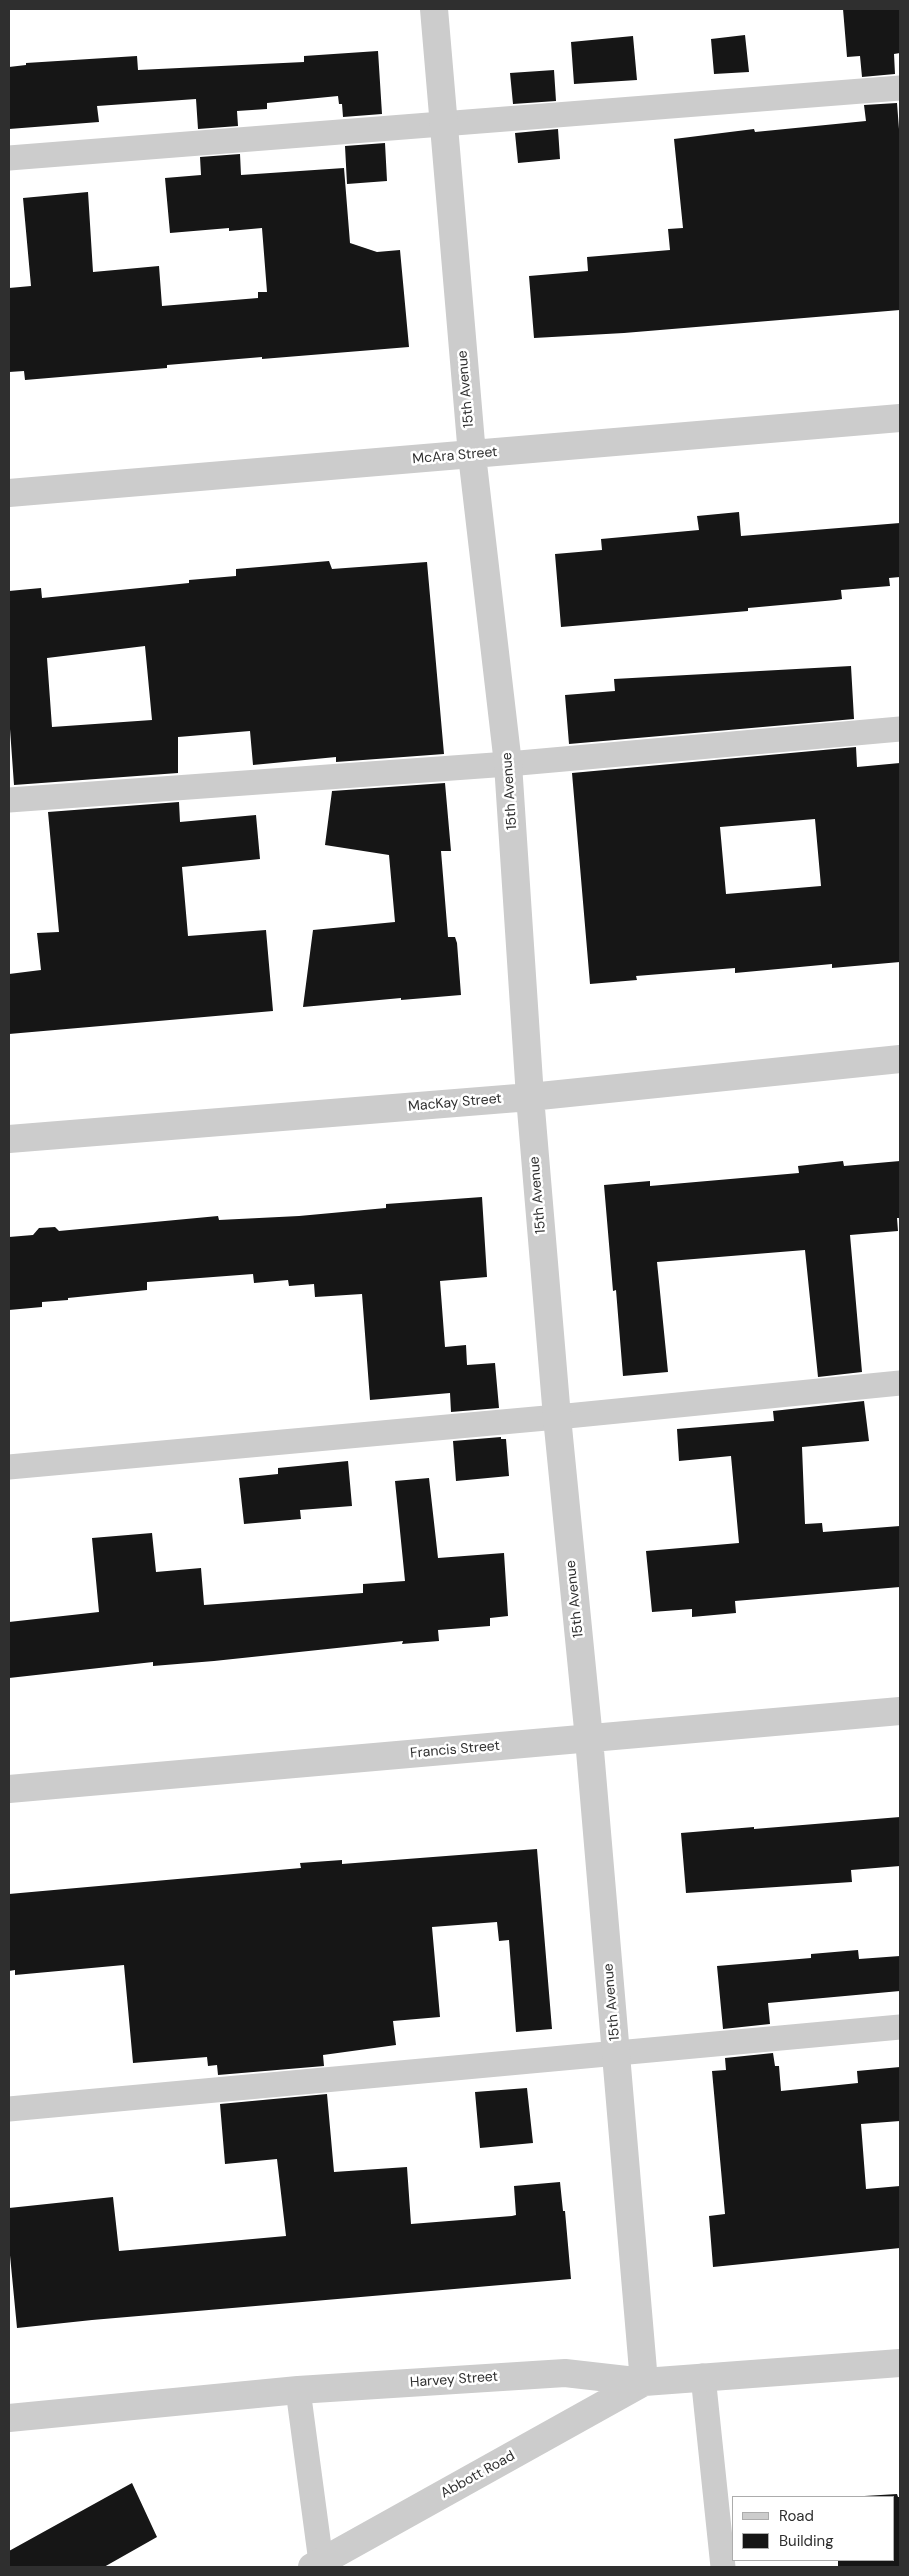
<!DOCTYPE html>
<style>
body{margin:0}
#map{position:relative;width:909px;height:2576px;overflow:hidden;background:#fff;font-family:"DM Sans",sans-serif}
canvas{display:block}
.frame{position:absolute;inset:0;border:10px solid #2f2f2f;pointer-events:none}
.legend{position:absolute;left:732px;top:2496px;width:162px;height:65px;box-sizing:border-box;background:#fff;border:1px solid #acacac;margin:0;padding:6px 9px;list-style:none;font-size:15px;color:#2f2f2f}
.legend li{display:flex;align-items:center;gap:10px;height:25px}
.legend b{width:25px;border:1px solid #acacac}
</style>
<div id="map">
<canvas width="909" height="2576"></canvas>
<div class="frame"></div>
<ul class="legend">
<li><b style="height:6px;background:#ccc"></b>Road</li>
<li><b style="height:14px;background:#161616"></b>Building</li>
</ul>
</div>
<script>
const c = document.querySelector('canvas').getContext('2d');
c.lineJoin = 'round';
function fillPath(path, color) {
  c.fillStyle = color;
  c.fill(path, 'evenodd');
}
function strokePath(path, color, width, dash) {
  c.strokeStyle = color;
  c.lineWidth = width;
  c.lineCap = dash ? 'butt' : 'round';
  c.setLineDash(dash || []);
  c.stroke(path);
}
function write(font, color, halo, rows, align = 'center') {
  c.font = font + ' "DM Sans",sans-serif';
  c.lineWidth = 5;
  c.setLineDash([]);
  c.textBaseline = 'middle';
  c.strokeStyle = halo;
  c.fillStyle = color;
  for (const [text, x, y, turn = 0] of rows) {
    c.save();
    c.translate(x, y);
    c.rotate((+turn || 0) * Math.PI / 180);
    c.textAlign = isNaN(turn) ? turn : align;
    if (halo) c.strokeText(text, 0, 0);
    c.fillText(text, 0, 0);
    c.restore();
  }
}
const building = new Path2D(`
 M 843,9 L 900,9 L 900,53 L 894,54 L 895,74 L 862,77 L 860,56 L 847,57 Z
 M 745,35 L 749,72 L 714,74 L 711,39 Z
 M 633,36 L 637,80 L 574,84 L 571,42 Z
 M 378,51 L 382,114 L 343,117 L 342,104 L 339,104 L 338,96 L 267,103 L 267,109 L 237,111 L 238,126 L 198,129 L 196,99 L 97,106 L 99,122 L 9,129 L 9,67 L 26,65 L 26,63 L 137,56 L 138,70 L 304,62 L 304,56 Z
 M 554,70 L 556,101 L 513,104 L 510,73 Z
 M 897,103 L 900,142 L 900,310 L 624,333 L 534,338 L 529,276 L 588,271 L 587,257 L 670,250 L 668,229 L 683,228 L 674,139 L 754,129 L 755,132 L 866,121 L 864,105 Z
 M 558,129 L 560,159 L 518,163 L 515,133 Z
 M 385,143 L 387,181 L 347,184 L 345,146 Z
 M 240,154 L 241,175 L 344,168 L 350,243 L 377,252 L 400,250 L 409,347 L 262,359 L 262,357 L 167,365 L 167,368 L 25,380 L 24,371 L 9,372 L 9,288 L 31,286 L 23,198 L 88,192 L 93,272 L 159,266 L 162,306 L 258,298 L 258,292 L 267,292 L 262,228 L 229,231 L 229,228 L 170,233 L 165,178 L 201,175 L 200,157 Z
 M 739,512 L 741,536 L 900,523 L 900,577 L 889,578 L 890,586 L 841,590 L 842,599 L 836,600 L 748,608 L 748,611 L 561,627 L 555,554 L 602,550 L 601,539 L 699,530 L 697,516 Z
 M 329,561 L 332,569 L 427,562 L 444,754 L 336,762 L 336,757 L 253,765 L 250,731 L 178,737 L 178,773 L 14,785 L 9,715 L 9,591 L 41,588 L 42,598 L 189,583 L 189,580 L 236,576 L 236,569 ZM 145,646 L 152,720 L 52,727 L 47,658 Z
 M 851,666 L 854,719 L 569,744 L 565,695 L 615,691 L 614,679 Z
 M 856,747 L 857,767 L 900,763 L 900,962 L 832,968 L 832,964 L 735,973 L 735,968 L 636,976 L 637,980 L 590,984 L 572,773 ZM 815,819 L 821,886 L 726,894 L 720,827 Z
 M 445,783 L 451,851 L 441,851 L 448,937 L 455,937 L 457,943 L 461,995 L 401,1000 L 401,998 L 303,1007 L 313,930 L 395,922 L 389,855 L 325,845 L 332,791 Z
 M 179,802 L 180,822 L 256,815 L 260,859 L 182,867 L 188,936 L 266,930 L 273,1011 L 9,1034 L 9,974 L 41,970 L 37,933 L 59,932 L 48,812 Z
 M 843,1161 L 844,1166 L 900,1161 L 900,1218 L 897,1218 L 898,1231 L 850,1235 L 862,1372 L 818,1377 L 805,1250 L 657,1262 L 668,1372 L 623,1376 L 616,1290 L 613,1291 L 604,1185 L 650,1181 L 650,1186 L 799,1173 L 798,1166 Z
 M 482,1197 L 487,1277 L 440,1281 L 445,1347 L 466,1345 L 467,1365 L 495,1363 L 499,1408 L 451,1412 L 450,1393 L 370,1400 L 362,1294 L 315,1297 L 314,1284 L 289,1286 L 288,1280 L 254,1283 L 253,1274 L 147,1282 L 147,1290 L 68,1298 L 68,1300 L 42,1302 L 42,1307 L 9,1310 L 9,1237 L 33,1235 L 39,1228 L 55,1227 L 59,1231 L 218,1216 L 219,1220 L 299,1216 L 386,1208 L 386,1204 Z
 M 864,1401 L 869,1441 L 802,1447 L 805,1524 L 822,1523 L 823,1532 L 900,1526 L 900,1587 L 735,1601 L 736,1613 L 692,1617 L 692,1609 L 652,1612 L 646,1551 L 739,1543 L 731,1456 L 679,1461 L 677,1429 L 774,1421 L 773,1411 Z
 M 501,1437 L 501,1439 L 506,1439 L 509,1476 L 456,1481 L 453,1441 Z
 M 348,1461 L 352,1506 L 300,1510 L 301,1519 L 244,1524 L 239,1478 L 278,1474 L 278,1468 Z
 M 429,1478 L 438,1558 L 504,1553 L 508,1616 L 490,1618 L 490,1626 L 438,1630 L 439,1641 L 402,1644 L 403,1641 L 214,1661 L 153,1666 L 153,1662 L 9,1678 L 9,1622 L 99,1612 L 92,1538 L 152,1533 L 156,1572 L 201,1568 L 204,1605 L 363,1593 L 363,1584 L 405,1581 L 395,1481 Z
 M 900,1817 L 900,1866 L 851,1870 L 852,1882 L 686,1893 L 681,1833 L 754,1827 L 754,1829 Z
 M 537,1849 L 552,2029 L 516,2032 L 509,1940 L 499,1941 L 497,1922 L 432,1927 L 440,2017 L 393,2021 L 396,2045 L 323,2055 L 324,2066 L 218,2075 L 217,2065 L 208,2066 L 207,2057 L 133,2063 L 124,1965 L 15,1975 L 15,1970 L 9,1971 L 9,1894 L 301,1868 L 300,1863 L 342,1860 L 342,1864 Z
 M 858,1950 L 859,1959 L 900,1956 L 900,1991 L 768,2003 L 770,2024 L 723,2029 L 717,1966 L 811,1958 L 811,1954 Z
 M 773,2053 L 775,2066 L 779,2066 L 781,2091 L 858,2083 L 857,2071 L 900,2067 L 900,2121 L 861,2124 L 866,2189 L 900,2186 L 900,2248 L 713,2267 L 709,2216 L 725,2214 L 712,2071 L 726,2070 L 725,2058 Z
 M 527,2088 L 533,2143 L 480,2148 L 475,2092 Z
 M 327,2094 L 334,2172 L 407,2167 L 411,2224 L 512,2216 L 516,2215 L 514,2186 L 560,2182 L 563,2211 L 565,2211 L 571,2279 L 92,2320 L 17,2328 L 9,2245 L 9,2208 L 113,2197 L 119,2251 L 286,2236 L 277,2159 L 225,2164 L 220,2104 Z
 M 132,2483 L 157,2537 L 104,2567 L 9,2567 L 9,2551 Z
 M 897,2494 L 898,2497 L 900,2497 L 900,2567 L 838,2567 L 838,2560 L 893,2560 L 893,2497 L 848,2497 Z`);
const service = new Path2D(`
 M 9,158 L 900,88
 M 9,800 L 508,764 L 900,729
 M 9,1467 L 557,1417 L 900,1383
 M 9,2109 L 900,2027
 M 703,2376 L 723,2567
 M 298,2390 L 321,2562`);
const minor = new Path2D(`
 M 434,9 L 472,455 L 508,764 L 530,1097 L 557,1417 L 589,1739 L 644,2382
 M 9,493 L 900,418
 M 9,1139 L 530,1097 L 900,1059
 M 9,1789 L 900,1711
 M 9,2418 L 298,2390 L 565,2373 L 644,2382 L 900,2363
 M 312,2567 L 644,2382`);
const streetNames = [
 ["15th Avenue",466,389,-95],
 ["McAra Street",455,456,-5],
 ["15th Avenue",510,791,-94],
 ["MacKay Street",455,1103,-5],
 ["15th Avenue",538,1195,-95],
 ["15th Avenue",575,1599,-96],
 ["Francis Street",455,1750,-5],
 ["15th Avenue",612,2002,-95],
 ["Harvey Street",454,2380,-4],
 ["Abbott Road",478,2475,-29]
];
fillPath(building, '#161616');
strokePath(service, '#ccc', 25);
strokePath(minor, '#ccc', 28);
write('14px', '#2f2f2f', '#fff', streetNames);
</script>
